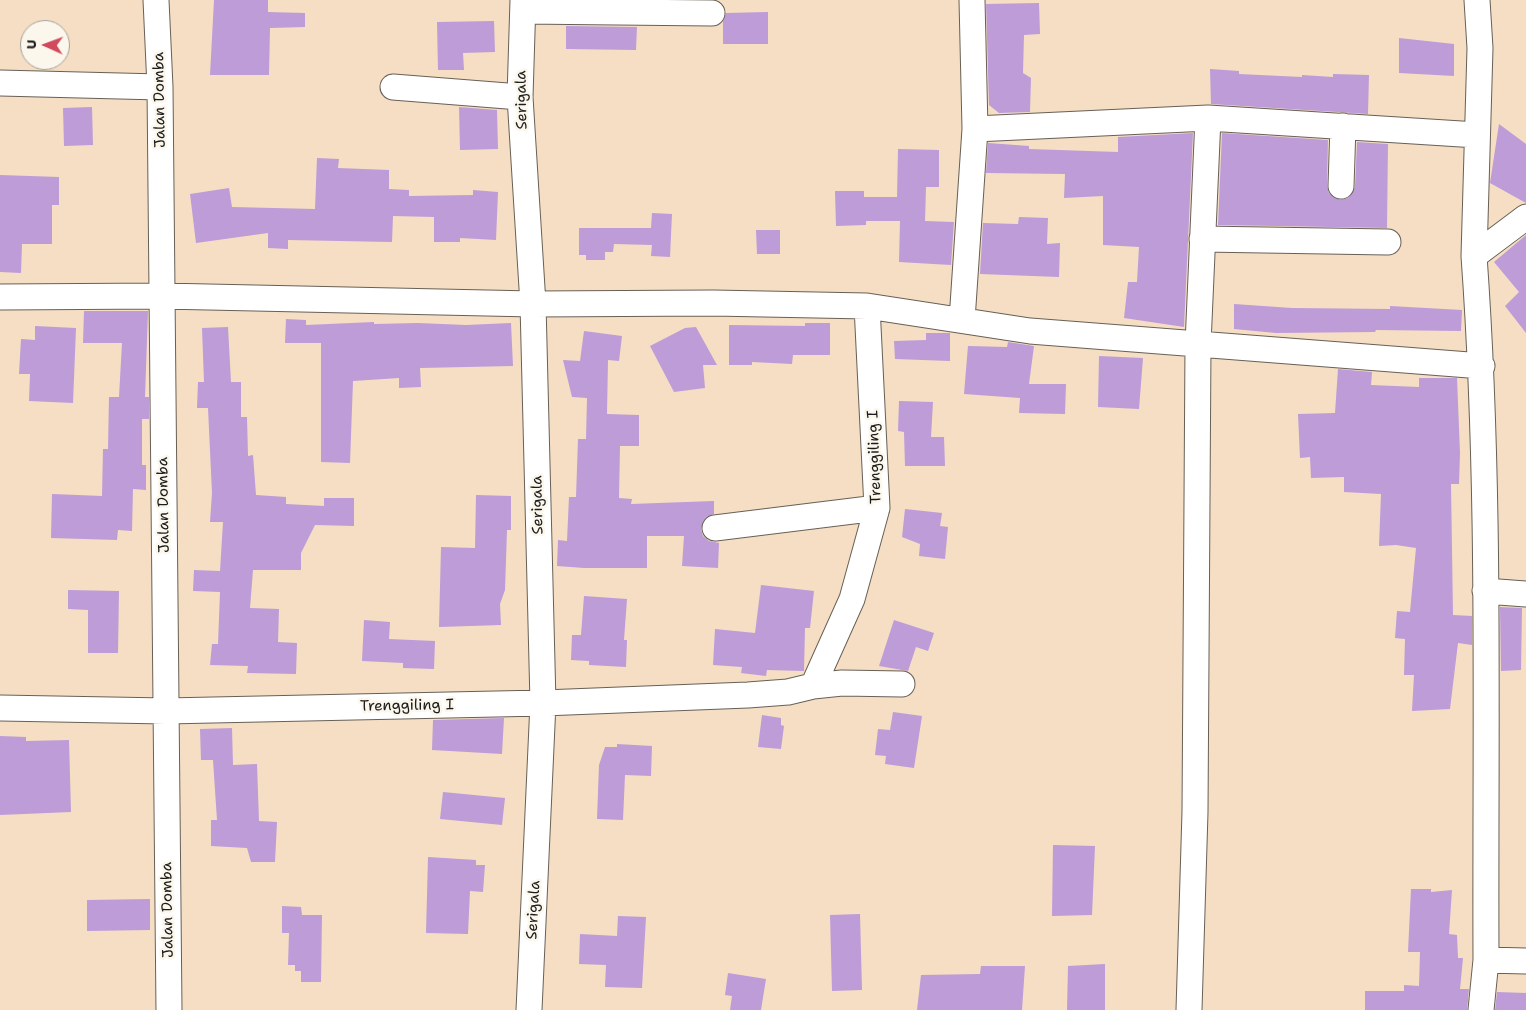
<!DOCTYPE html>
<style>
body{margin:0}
#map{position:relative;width:1526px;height:1010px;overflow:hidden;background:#f5dec3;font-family:"Shantell Sans",sans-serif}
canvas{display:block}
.north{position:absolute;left:20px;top:20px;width:50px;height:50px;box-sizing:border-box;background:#fbf7ec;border:1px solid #a29f99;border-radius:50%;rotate:272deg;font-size:14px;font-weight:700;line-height:20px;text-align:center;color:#1c1c1c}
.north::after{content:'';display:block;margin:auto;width:18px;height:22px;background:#d1495b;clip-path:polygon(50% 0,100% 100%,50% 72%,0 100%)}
</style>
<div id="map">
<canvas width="1526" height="1010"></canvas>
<div class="north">U</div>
</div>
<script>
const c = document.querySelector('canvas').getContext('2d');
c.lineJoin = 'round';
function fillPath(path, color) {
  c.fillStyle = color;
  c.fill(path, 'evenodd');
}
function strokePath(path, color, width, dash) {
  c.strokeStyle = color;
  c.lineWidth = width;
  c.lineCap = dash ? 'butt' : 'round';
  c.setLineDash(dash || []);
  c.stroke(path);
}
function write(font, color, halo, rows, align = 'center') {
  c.font = font + ' "Shantell Sans",sans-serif';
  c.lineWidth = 5;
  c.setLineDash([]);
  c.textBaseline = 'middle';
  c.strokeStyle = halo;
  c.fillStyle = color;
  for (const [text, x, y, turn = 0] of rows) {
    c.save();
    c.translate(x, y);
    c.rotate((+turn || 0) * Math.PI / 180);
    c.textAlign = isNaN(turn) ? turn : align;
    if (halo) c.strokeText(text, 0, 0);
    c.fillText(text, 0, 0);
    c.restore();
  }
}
const building = new Path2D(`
 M 214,0 L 268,0 L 268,12 L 305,13 L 305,27 L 270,28 L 269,75 L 210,75 Z
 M 1039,3 L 1040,34 L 1024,35 L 1023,73 L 1031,78 L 1030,112 L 999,113 L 989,105 L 986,4 Z
 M 768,12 L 768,44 L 723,44 L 723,22 L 726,13 Z
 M 494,21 L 495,52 L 463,53 L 464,70 L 438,70 L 437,22 Z
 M 566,26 L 637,27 L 636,50 L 566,49 Z
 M 1399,38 L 1454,44 L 1454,76 L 1399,73 Z
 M 1210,69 L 1239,71 L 1239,74 L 1302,77 L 1302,75 L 1333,77 L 1333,74 L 1369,75 L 1368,114 L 1211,104 Z
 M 92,107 L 93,145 L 64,146 L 63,108 Z
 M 459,107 L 497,110 L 498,149 L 460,150 Z
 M 1499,124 L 1526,144 L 1526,203 L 1490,183 Z
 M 1193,133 L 1184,327 L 1124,318 L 1128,282 L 1137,282 L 1139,247 L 1103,245 L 1103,196 L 1064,198 L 1065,174 L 986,173 L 988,143 L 1029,146 L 1029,149 L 1118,152 L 1118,137 Z
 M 1222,133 L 1328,140 L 1327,186 L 1329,193 L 1340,200 L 1348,198 L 1355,187 L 1357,142 L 1388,144 L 1387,228 L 1218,225 Z
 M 898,149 L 939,150 L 939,187 L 926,187 L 925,221 L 954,222 L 951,265 L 899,262 L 900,221 L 866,221 L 866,225 L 836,226 L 835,191 L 864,191 L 864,197 L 897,197 Z
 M 317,158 L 339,159 L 338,168 L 389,170 L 389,189 L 409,190 L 409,196 L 473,195 L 473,190 L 498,192 L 496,240 L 460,238 L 460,242 L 434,242 L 434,217 L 393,216 L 392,242 L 288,240 L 288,249 L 268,248 L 268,233 L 196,243 L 190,194 L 229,188 L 232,207 L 315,209 Z
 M 0,175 L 59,177 L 59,205 L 52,205 L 52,244 L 22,244 L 21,273 L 0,272 Z
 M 652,213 L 672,214 L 670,257 L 651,256 L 652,245 L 614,244 L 613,252 L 605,252 L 605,260 L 586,260 L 586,255 L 579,255 L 579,228 L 651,228 Z
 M 1019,217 L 1048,218 L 1047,244 L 1060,243 L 1059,277 L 980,274 L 983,223 L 1018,224 Z
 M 756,230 L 780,230 L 780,254 L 757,254 Z
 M 1526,235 L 1526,333 L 1505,306 L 1519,292 L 1494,262 Z
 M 1234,304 L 1292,308 L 1390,309 L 1390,306 L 1462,310 L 1461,331 L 1376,330 L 1375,332 L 1276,333 L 1234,329 Z
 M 84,311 L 148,311 L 145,397 L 149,397 L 149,419 L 142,419 L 142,465 L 146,465 L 146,490 L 133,489 L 132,531 L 118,530 L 117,540 L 51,538 L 52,494 L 102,496 L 103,449 L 108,449 L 109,397 L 119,397 L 122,343 L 83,343 Z
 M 286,319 L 306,320 L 306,325 L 374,322 L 374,324 L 418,323 L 466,325 L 511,323 L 513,366 L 420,368 L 421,387 L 399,388 L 399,378 L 353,381 L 350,463 L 321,462 L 321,343 L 285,343 Z
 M 805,323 L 830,323 L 830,355 L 793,355 L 792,364 L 752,362 L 752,365 L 729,365 L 729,325 L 805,326 Z
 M 35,326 L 76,328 L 73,403 L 29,401 L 30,374 L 19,374 L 21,339 L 35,340 Z
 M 228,327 L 231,382 L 241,382 L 241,417 L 247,417 L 248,456 L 253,455 L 256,495 L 286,497 L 286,504 L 324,506 L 324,498 L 354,498 L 354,526 L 315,525 L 301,553 L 301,570 L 253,570 L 250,608 L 279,609 L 278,642 L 297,643 L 296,674 L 247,673 L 248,666 L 210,665 L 212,644 L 218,644 L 220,592 L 193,591 L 194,570 L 220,571 L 223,522 L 210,522 L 212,493 L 208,408 L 197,408 L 198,382 L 204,382 L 202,328 Z
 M 696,327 L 717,365 L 703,365 L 705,388 L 674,392 L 650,346 L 685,328 Z
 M 584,331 L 622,336 L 619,361 L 608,360 L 607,414 L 639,415 L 639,446 L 620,446 L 619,498 L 632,499 L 631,504 L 714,501 L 714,514 L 706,517 L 701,529 L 703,536 L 709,541 L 719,543 L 718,568 L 682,566 L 684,536 L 647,536 L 647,568 L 584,568 L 557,566 L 558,540 L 567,541 L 569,497 L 576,497 L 578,439 L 586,439 L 587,398 L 572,397 L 563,360 L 580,361 Z
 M 926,333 L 950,333 L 950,361 L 895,359 L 894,341 L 926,340 Z
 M 1008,342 L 1034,346 L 1029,384 L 1066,384 L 1065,414 L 1019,413 L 1020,398 L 964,394 L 968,346 L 1007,347 Z
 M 1099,356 L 1143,358 L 1139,409 L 1098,407 Z
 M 1338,369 L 1372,372 L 1371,385 L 1419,387 L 1419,378 L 1457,378 L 1460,453 L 1459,484 L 1451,484 L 1453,615 L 1472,616 L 1472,645 L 1458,643 L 1450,709 L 1412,711 L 1414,675 L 1404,675 L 1405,639 L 1395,638 L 1397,611 L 1410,612 L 1416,548 L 1396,545 L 1379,546 L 1381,494 L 1344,492 L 1344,477 L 1311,478 L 1310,457 L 1300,458 L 1298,414 L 1335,413 Z
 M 899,401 L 933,402 L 931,437 L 944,437 L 945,466 L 905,466 L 904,432 L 898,431 Z
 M 476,495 L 511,496 L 511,530 L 507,530 L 505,590 L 500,604 L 501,625 L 439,627 L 441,547 L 475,548 Z
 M 905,509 L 942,513 L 940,526 L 948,527 L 945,559 L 919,556 L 920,544 L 902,537 Z
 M 761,585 L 814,591 L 810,628 L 805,628 L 804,671 L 767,670 L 766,676 L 741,673 L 742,667 L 713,665 L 715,629 L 755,633 Z
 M 68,590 L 119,591 L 118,653 L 88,653 L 88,610 L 68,609 Z
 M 584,596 L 627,599 L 624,640 L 627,640 L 626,667 L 589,665 L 589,661 L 571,660 L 572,635 L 581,635 Z
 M 1500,607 L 1522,608 L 1521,670 L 1501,671 Z
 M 364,620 L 390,622 L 389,639 L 435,641 L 434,669 L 403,668 L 403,663 L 362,661 Z
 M 894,620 L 934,633 L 928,651 L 916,647 L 908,671 L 879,666 Z
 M 893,712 L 922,716 L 914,768 L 885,764 L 886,756 L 875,755 L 878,729 L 890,730 Z
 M 762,715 L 781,718 L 781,725 L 784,726 L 781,749 L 758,747 Z
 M 504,718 L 502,754 L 432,750 L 433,720 Z
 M 232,728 L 233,765 L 257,764 L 259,821 L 277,822 L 275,862 L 251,862 L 247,848 L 211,846 L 211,820 L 217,820 L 213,760 L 201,760 L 200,729 Z
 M 0,736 L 26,737 L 26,741 L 69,740 L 71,812 L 0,815 Z
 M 617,744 L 652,746 L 651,776 L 625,775 L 623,820 L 597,819 L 599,765 L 605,747 L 617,747 Z
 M 443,792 L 505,798 L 502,825 L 440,819 Z
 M 1053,845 L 1095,846 L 1092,915 L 1052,916 Z
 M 428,857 L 476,860 L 476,865 L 485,865 L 483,892 L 470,891 L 468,934 L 426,933 Z
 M 1411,889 L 1431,889 L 1431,892 L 1452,890 L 1449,934 L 1457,935 L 1458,958 L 1463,958 L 1460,989 L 1469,989 L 1467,1010 L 1365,1010 L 1365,991 L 1404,991 L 1404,985 L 1419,986 L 1420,952 L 1408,952 Z
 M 150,899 L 150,930 L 87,931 L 87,900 Z
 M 282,906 L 301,907 L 302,915 L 322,915 L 321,982 L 301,982 L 301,971 L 295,971 L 295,965 L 288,965 L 289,933 L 282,933 Z
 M 860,914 L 862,990 L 832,991 L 830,915 Z
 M 618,916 L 646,917 L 642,988 L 605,987 L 606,965 L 579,964 L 580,934 L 617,936 Z
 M 1105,964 L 1105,1010 L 1067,1010 L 1068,966 Z
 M 981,966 L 1025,966 L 1022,1010 L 917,1010 L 921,975 L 980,974 Z
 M 728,973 L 766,979 L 761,1010 L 730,1010 L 732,996 L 725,995 Z
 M 1497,992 L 1526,993 L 1526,1010 L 1495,1010 Z`);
const minor = new Path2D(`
 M 156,0 L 160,87 L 169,1010
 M 523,0 L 520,97 L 533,304 L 543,703 L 529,1010
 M 523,11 L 712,13
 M 0,83 L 160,87
 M 393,87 L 520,97
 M 975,129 L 1208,118 L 1477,135
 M 1341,186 L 1343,126
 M 1202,239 L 1388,242
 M 1474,256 L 1480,48 L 1477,0
 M 0,297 L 162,296 L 533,304 L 713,303 L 867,306 L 1030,331 L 1482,366
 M 962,320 L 975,129 L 972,0
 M 715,528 L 877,508
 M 1485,591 L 1526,594
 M 813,686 L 852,599 L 877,508 L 867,306
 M 0,708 L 166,711 L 543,703 L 748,695 L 788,692 L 813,686 L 842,683 L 902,684
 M 1486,960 L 1526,961
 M 1189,1010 L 1195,812 L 1198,344 L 1208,118
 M 1481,1010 L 1486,960 C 1485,726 1491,490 1474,256 L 1526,217`);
const streetNames = [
 ["Jalan Domba",160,100,-91],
 ["Serigala",522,100,-91],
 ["Trenggiling I",875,457,-92],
 ["Jalan Domba",164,505,-91],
 ["Serigala",538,505,-91],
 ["Trenggiling I",407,706,-1],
 ["Jalan Domba",168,910,-91],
 ["Serigala",534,910,-87]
];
fillPath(building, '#bd9cd8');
strokePath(minor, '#686056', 27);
strokePath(minor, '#fff', 25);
write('15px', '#1c1c1c', '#fbf7ec', streetNames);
</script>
